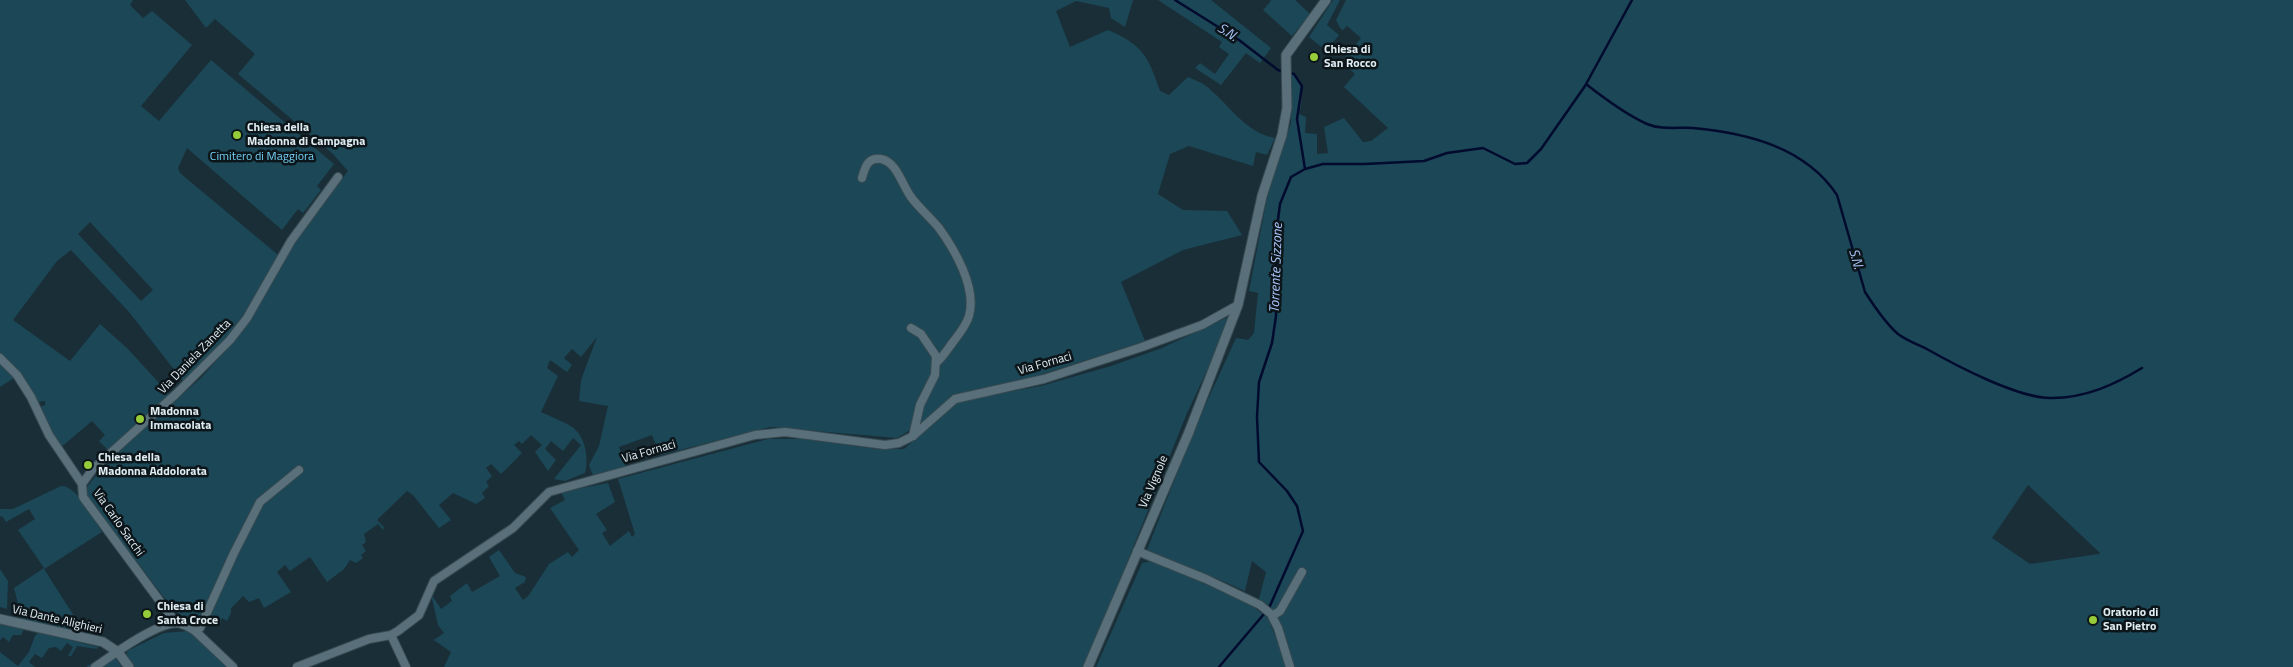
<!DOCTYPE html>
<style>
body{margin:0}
canvas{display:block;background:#192e37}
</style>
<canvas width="2293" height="667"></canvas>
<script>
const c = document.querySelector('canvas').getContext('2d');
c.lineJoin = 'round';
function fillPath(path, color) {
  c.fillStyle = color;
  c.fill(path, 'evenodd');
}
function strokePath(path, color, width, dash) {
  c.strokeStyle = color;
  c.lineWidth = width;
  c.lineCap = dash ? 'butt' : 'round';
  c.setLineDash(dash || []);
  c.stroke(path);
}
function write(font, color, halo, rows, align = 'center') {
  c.font = font + ' "Titillium Web",sans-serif';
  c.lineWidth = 5;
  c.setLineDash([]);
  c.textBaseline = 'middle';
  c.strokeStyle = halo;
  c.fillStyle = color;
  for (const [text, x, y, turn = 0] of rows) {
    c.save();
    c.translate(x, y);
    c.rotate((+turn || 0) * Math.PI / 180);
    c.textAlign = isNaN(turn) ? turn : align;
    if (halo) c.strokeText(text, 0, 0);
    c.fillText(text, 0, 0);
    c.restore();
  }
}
const green = new Path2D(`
 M 0,0 L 133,0 L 130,5 L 143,18 L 152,11 L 192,45 L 141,106 L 159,121 L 211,60 L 334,164 L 317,186 L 321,190 L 303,213 L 298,209 L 282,230 L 187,148 L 178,168 L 180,173 L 277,254 L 278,259 L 248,308 L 223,342 L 183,381 L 129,312 L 71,250 L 57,261 L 13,320 L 70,361 L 100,324 L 128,349 L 170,395 L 108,450 L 99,441 L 105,435 L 92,421 L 60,448 L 51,435 L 40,407 L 45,405 L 45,401 L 38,402 L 19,373 L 0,355 ZM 90,222 L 153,290 L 141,301 L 78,234 Z
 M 185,0 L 1133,0 L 1125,27 L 1111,18 L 1109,8 L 1076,1 L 1056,11 L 1070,47 L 1108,30 C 1143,45 1148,56 1160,91 L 1169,95 L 1188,77 C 1194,80 1201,82 1206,86 C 1229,104 1245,133 1275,138 L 1267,155 L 1256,152 L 1253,166 L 1189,146 L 1170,154 L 1158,194 L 1183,210 L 1227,211 L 1242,235 L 1183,250 L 1121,282 L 1145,341 L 1018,382 L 952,396 L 927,420 L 897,438 L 770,427 L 660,455 L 652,435 L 619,447 L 626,467 L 594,478 L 589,465 L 599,446 L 608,406 L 579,401 L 581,380 L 597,337 L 581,357 L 572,349 L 564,358 L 572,365 L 567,372 L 550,360 L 547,368 L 558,376 L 541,412 C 551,417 563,421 572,427 C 586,436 589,460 585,473 L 565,481 L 554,479 L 581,445 L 573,438 L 563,451 L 551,441 L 545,449 L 556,460 L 548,471 L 535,452 L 542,445 L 531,435 L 522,444 L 519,441 L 514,445 L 522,453 L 501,474 L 491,464 L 486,468 L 492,476 L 486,482 L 489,486 L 482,493 L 485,498 L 476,504 L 453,493 L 439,505 L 451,520 L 439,528 L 413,495 L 407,491 L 377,520 L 384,527 L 383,530 L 378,524 L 364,534 L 366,542 L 362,545 L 366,551 L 361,555 L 363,558 L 356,563 L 350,560 L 344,569 L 327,582 L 310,557 L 290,571 L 285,565 L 277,572 L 291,592 L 264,608 L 259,598 L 249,602 L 243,596 L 231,608 L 231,613 L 227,621 L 222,618 L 220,623 L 209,617 L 202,631 L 183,617 L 169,604 L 105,520 L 87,495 L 87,487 L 110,458 L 202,377 L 240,334 L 296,239 L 348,171 L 332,153 L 238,74 L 255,54 L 215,19 L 206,28 Z
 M 1158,0 L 1211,0 L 1271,48 L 1260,63 L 1246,53 L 1221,85 L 1195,68 L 1200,63 L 1215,74 L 1229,54 L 1219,47 L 1222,42 Z
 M 1270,0 L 1295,0 L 1310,14 L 1292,36 L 1263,10 L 1271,1 Z
 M 1333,0 L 1340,0 L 1327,25 L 1339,35 L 1330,46 L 1327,43 L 1324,49 L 1309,37 Z
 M 1346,0 L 2293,0 L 2293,667 L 1294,667 L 1271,607 L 1259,599 L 1266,572 L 1252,561 L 1245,591 C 1213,576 1180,564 1147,550 L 1194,430 L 1236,338 L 1248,340 L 1254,333 L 1258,293 L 1249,291 L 1267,198 L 1291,123 L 1292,74 L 1299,79 C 1302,93 1303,101 1299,114 L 1306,117 L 1305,133 L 1317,134 L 1317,154 L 1328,153 L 1324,127 L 1344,118 L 1363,142 L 1371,141 L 1388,128 L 1344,87 L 1355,74 L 1344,64 L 1344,58 L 1361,38 L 1347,26 L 1343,30 L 1340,28 L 1336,20 ZM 2028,485 L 2100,553 L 2099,554 L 2030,564 L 1992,538 Z
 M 1230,316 L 1228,326 L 1187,413 L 1085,667 L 444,667 L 451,652 L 434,640 L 444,633 L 438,625 L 431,594 L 441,609 L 452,601 L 450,596 L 467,583 L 472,592 L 500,576 L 489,557 L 499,550 L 515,573 L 526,577 L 525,582 L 515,588 L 523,600 L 529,595 L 549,564 L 568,552 L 572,557 L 579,550 L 550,508 L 565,500 L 561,492 L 608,483 L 615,502 L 596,514 L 607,530 L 602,533 L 610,546 L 629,531 L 632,537 L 635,534 L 618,479 L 768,439 L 806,439 L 876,449 L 904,449 L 958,401 L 1041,386 L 1111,366 L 1162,348 Z
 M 0,364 L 14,378 L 0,387 Z
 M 61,486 C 77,485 94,520 102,532 L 44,569 L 83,630 L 71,631 L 22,619 L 14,588 L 44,568 L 18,530 L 35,519 L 29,509 L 6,522 L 2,516 L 0,517 L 0,509 L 13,509 Z
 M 1151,561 L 1245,601 L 1268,618 L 1288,667 L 1096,667 L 1142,563 Z
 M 0,569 L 8,581 L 7,609 L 0,607 Z
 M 0,623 L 24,629 L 21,635 L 13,635 L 9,642 L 3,637 L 0,640 Z
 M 188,631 L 230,667 L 135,667 L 127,657 L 127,651 L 164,633 Z
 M 39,632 L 98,647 L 97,649 L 77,646 L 71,656 L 68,656 L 73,647 L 67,643 L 61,651 L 56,647 L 49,648 L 42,658 L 35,654 L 29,662 L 35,667 L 0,667 L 0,652 L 18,666 L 29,652 L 35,636 Z
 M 116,659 L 122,667 L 86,667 L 97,660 Z`);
const stream = new Path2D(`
 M 1175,0 L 1239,40 L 1278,70 L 1284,72
 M 1289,73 L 1294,74 L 1302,86 L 1297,119 L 1305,169
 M 1586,84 C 1605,99 1625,114 1647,124 C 1661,130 1678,127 1693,128 C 1747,133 1805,147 1837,195 L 1865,292 C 1874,306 1885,323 1898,334 C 1906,340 1916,344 1925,348 C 1955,365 2019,399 2052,398 C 2085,398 2114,385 2142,368
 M 1219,667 L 1269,608 L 1303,531 L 1297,506 L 1287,491 L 1259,462 L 1257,417 L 1259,382 L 1272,343 L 1276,316 L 1276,235 L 1280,204 L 1291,177 L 1305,169 L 1323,164 L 1365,164 L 1424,161 L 1447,153 L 1483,148 L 1515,164 L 1527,163 L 1541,149 L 1585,86 L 1632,0`);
const minor = new Path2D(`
 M 862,178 C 865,168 867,157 881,159 C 897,162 902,185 911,197 C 919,208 930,217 939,228 C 955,250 977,288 969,316 C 966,326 959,334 953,342 C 947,350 943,357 936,363
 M 911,328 L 921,334 L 936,356 L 935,375 L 920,405 L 913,436
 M 0,358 L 17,375 L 31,397 L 49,435 L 82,484 L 83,497 L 176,623
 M 82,484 L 93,469 L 176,394 L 230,340 L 247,318 L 291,241 L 338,177
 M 1137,551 L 1206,579 L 1260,605 L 1271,614 L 1278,628 L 1290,667
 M 1272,616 L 1280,611 L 1302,572
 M 194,630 L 233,667
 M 391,635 L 406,667
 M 95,667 C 114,654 153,625 176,623 C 182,623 188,627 194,630 L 200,628 L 234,553 L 260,502 L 299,470
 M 297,667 L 369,639 L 391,635 L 398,631 L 419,615 L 434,581 L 513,528 L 549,492 L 755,435 L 785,432 L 885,445 L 899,443 L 913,436 L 955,399 L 1044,379 L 1142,347 L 1202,325 L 1238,305`);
const tertiary = new Path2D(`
 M 0,619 L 103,642 L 118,652 L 129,667
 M 1088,667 L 1189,432 L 1238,305 L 1262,196 L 1282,135 L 1287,108 L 1286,55 L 1326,0`);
const markers = [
 [1314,57,5,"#96cc39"],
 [237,135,5,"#96cc39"],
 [140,419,5,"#96cc39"],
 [88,465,5,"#96cc39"],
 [147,614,5,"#96cc39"],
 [2093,620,5,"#96cc39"]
];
const poiNames = [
 ["Chiesa di",1324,50],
 ["San Rocco",1324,64],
 ["Chiesa della",247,128],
 ["Madonna di Campagna",247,142],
 ["Madonna",150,412],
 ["Immacolata",150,426],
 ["Chiesa della",98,458],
 ["Madonna Addolorata",98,472],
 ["Chiesa di",157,607],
 ["Santa Croce",157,621],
 ["Oratorio di",2103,613],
 ["San Pietro",2103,627]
];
const parkNames = [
 ["Cimitero di Maggiora",262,157]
];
const streetNames = [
 ["Via Daniela Zanetta",195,357,-46],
 ["Via Fornaci",1045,364,-16],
 ["Via Fornaci",649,452,-16],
 ["Via Vignole",1154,482,-67],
 ["Via Carlo Sacchi",118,523,55],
 ["Via Dante Alighieri",57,620,13]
];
const waterNames = [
 ["S.N.",1227,33,33],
 ["S.N.",1855,259,74],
 ["Torrente Sizzone",1277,268,-88]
];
fillPath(green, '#1b4757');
strokePath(stream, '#020b2d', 2.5);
strokePath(minor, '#374a51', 10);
strokePath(tertiary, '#374a51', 11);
strokePath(minor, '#59707a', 8);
strokePath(tertiary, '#59707a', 9);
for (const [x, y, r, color] of markers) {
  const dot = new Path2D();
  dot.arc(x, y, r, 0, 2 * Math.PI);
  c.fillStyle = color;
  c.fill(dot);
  strokePath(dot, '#0c1519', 2);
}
write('bold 12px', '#e0edf3', '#0c1519', poiNames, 'left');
write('12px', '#72cff2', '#0c1519', parkNames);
write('12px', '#e0edf3', '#0c1519', streetNames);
write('italic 14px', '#abc5fb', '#0c1519', waterNames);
</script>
